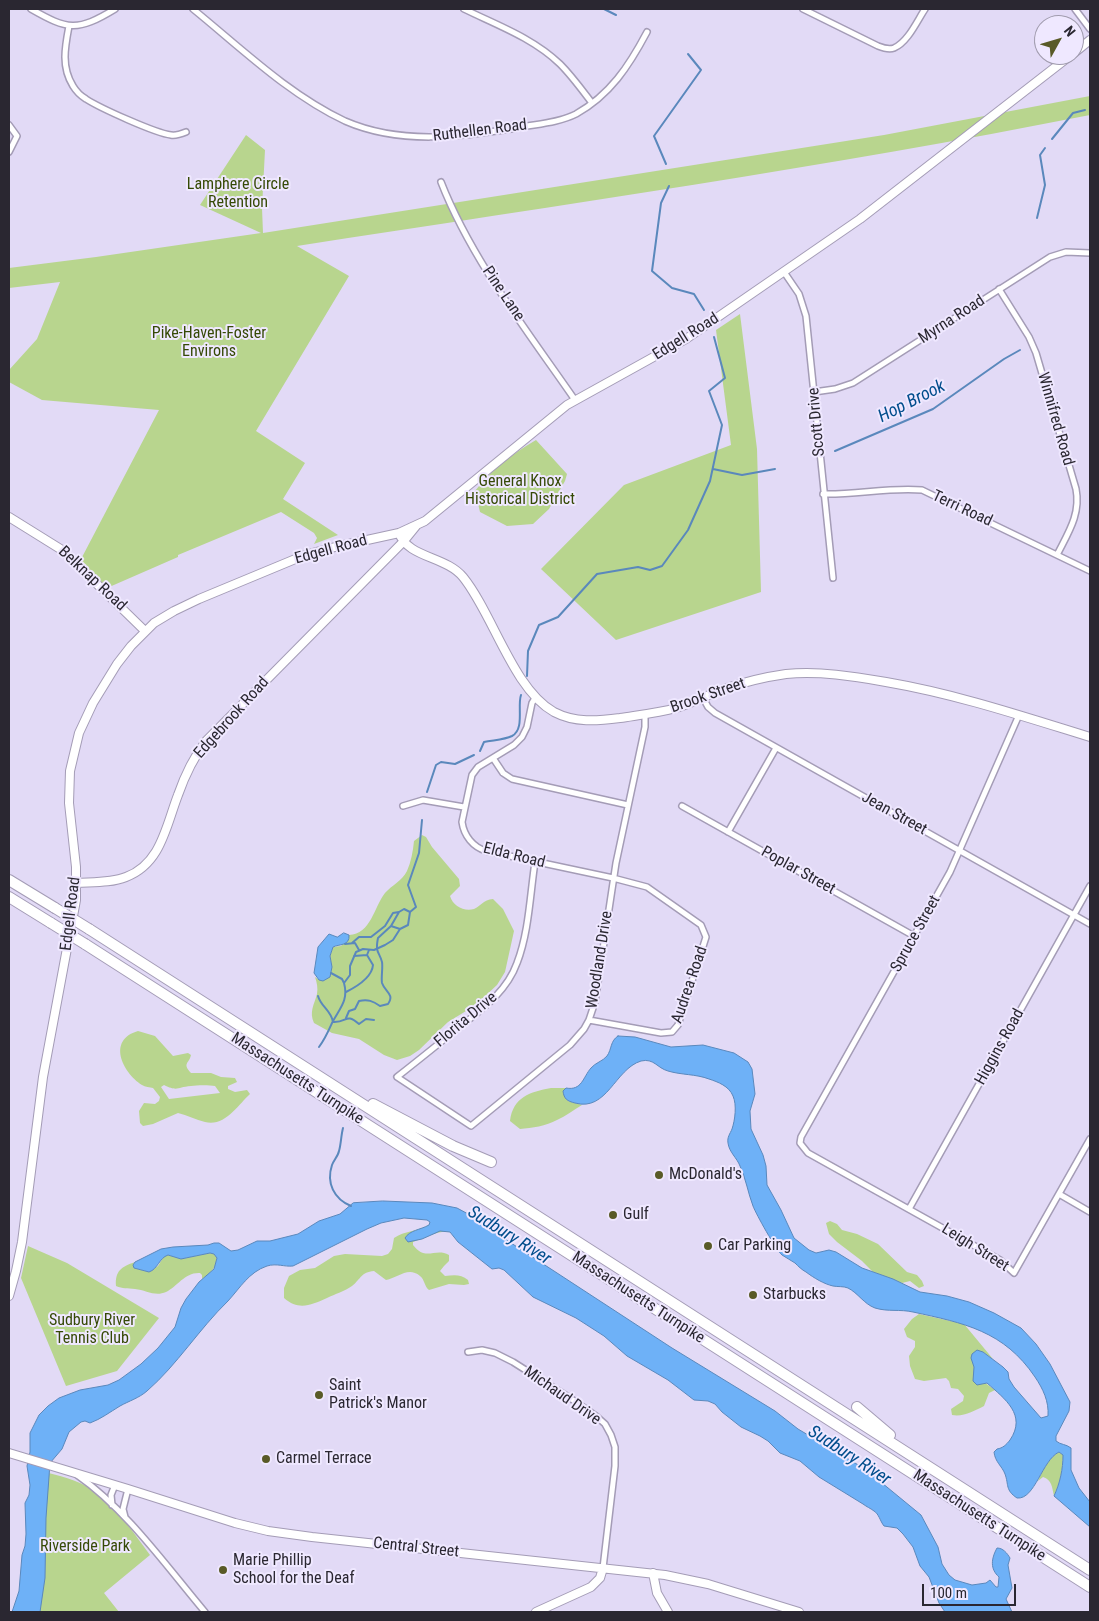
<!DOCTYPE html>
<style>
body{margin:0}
#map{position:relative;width:1099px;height:1621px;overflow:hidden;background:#e2daf6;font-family:"Roboto Condensed",sans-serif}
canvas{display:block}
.frame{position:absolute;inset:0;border:10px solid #2a2731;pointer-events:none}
.north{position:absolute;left:1034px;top:15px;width:50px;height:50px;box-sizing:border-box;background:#efe8ff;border:1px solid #a09bad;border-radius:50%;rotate:51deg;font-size:14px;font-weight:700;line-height:20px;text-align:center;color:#2a2731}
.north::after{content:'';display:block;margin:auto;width:18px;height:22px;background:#595a27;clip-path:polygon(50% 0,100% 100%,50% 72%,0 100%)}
.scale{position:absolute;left:922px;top:1584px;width:94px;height:22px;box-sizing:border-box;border:2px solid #2a2731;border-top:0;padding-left:6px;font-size:15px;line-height:18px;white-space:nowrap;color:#2a2731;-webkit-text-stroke:4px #efe8ff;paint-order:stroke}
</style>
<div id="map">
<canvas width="1099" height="1621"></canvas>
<div class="frame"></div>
<div class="north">N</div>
<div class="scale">100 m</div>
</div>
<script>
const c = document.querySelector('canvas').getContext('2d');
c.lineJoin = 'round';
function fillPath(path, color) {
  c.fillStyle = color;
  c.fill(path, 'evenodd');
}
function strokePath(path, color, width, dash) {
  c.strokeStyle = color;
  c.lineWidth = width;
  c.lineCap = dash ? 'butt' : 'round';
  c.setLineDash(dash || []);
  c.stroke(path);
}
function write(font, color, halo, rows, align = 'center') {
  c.font = font + ' "Roboto Condensed",sans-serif';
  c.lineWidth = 4;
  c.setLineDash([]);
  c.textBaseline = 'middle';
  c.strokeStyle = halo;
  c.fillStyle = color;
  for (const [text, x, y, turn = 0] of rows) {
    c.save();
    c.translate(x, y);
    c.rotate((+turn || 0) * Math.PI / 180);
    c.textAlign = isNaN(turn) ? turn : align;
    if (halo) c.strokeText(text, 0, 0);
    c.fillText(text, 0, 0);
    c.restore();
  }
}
const green = new Path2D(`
 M 1090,96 L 1090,115 C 827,167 561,205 297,246 L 349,276 L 256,431 L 305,463 L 283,499 L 338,535 L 314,544 L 317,538 L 314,533 L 281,512 L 178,555 L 178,557 L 107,588 L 80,561 L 159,410 L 42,400 L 9,382 L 9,370 L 37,339 L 60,282 L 9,288 L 9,268 L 96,257 L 261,233 L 200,205 L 246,135 L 265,150 L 262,208 L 263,233 L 884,135 Z
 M 740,314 L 757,449 L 761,592 L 616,640 L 541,569 L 624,485 L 731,445 L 716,330 Z
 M 536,440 L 567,474 L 565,481 L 549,509 L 533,524 L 507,526 L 480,512 L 475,491 C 493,468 511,455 536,440 Z
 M 422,835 L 426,837 L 432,847 L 459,879 L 460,886 L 450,896 C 453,906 464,912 474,909 C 481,906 483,900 493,899 L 503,909 L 514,931 L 505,972 L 497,985 L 482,999 L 471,1008 L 448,1022 L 419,1050 L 410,1056 L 397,1060 L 384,1055 L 359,1039 L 332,1033 L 314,1023 C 309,1012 314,1005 317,994 C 318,988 317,983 315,977 L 319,980 L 332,967 L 330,956 L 333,947 L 341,946 L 349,938 L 349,935 C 371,934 374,907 385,893 C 392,885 402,881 407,871 C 411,862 413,851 414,841 Z
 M 138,1031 L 155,1036 L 173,1056 L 188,1053 L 191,1055 C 189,1064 182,1063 191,1073 L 211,1073 L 221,1077 L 235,1078 L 237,1082 L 228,1086 L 228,1089 L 235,1092 L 247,1090 L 250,1094 C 238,1105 225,1127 205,1122 C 196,1120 187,1115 178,1113 L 153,1124 L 143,1126 L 140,1123 L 139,1111 L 144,1103 L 155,1104 L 159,1101 L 160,1097 L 153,1088 C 150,1087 145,1087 142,1085 C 122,1072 107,1040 138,1031 ZM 164,1085 C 178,1092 177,1087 191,1086 C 197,1085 210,1085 215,1086 L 220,1093 L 169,1099 L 161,1087 Z
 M 551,1088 L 566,1088 L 563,1091 L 568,1101 L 582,1105 C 573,1110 566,1116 557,1120 C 546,1126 532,1128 520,1129 L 510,1121 C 513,1097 530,1092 551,1088 Z
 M 830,1221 L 837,1224 L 842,1230 L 857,1234 L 878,1244 L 907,1272 L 917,1275 L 922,1281 L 924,1286 L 919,1288 L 910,1281 L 902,1283 L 873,1272 L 862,1261 L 837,1242 L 829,1234 L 826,1223 Z
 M 430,1222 L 450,1232 C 438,1230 425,1238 413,1242 L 413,1245 C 426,1262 435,1247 449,1255 L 449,1261 L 444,1266 L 440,1271 L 445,1276 C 454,1275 461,1274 468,1280 L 469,1284 L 464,1285 L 449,1284 L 429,1290 C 424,1286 425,1280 420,1276 C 408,1266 398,1278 386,1280 L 374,1271 C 361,1272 361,1279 352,1286 C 345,1291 335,1294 327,1298 C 311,1305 299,1311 284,1298 L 284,1288 L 289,1276 L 300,1270 L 315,1268 L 334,1256 L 345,1254 L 382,1256 L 388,1254 L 392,1249 L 394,1238 C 404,1231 418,1231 429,1225 Z
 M 28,1246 L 67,1263 L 159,1318 L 117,1371 L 66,1386 L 21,1278 Z
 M 210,1253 L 214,1254 L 217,1257 C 216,1268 211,1273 202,1279 L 202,1275 L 200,1273 C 185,1272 178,1286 166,1292 C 155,1297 146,1290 135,1289 C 127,1288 123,1289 116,1286 C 115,1271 121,1267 135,1262 L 133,1265 L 134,1268 L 149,1272 L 158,1266 L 164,1256 L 168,1255 L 181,1259 Z
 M 919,1314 L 964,1324 L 993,1359 L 983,1352 L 974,1367 L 974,1375 L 995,1390 L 989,1393 L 984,1406 C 974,1411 964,1417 952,1415 L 951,1409 L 963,1401 L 964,1396 L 958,1389 L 951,1388 L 949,1381 L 946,1378 L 924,1381 L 915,1379 L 910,1366 L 909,1356 L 915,1347 L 915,1341 L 907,1337 L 904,1329 L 912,1319 Z
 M 1059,1452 L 1063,1455 C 1063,1469 1060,1483 1054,1496 C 1052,1487 1052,1480 1043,1477 L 1038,1481 C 1043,1470 1048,1458 1059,1452 Z
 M 28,1468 C 45,1472 64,1476 80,1483 C 110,1497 131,1529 150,1555 L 104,1593 L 119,1612 L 35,1612 L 38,1544 Z`);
const water = new Path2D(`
 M 344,933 L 349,935 C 350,946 339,944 333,947 L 330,956 L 332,967 L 330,977 L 323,981 L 319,980 L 314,973 L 318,947 L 329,934 L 337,937 Z
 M 618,1036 L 635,1037 L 671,1047 L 703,1045 L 734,1053 L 748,1062 L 752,1069 L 755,1094 L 750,1111 L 751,1129 L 763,1155 L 766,1166 L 767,1185 L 781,1210 L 794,1238 L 809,1250 L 816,1253 L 829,1250 L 836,1252 L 862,1268 L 893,1279 L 920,1292 L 947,1296 L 969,1302 L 994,1313 L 1021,1328 L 1036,1344 L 1050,1364 L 1070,1402 L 1069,1411 L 1056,1436 L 1056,1441 C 1061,1445 1066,1444 1071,1448 L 1071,1470 L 1079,1488 L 1090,1502 L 1090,1527 L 1054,1496 C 1060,1483 1063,1469 1063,1455 L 1059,1452 C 1042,1460 1035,1500 1017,1498 C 1005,1490 1009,1485 1005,1474 C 1002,1466 995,1462 994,1452 L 997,1449 C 1003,1448 1006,1445 1010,1440 C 1027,1415 1005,1399 987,1383 L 977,1385 L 973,1381 L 974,1367 L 971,1358 L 972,1354 L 977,1350 L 983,1352 L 1003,1367 L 1008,1372 L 1009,1379 L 1014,1387 L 1041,1418 L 1048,1416 C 1049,1401 1043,1389 1035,1377 C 1004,1331 964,1323 913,1312 C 900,1309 888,1312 875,1308 C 864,1304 858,1293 848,1288 C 843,1286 838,1287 833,1286 C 824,1284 814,1278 806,1272 C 802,1270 798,1266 795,1263 C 791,1260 786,1258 782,1255 C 776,1250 756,1214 753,1206 C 748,1193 746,1179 740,1166 C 737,1158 729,1152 728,1143 C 727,1137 730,1134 732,1129 C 735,1120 737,1105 733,1096 C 729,1086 718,1082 709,1079 C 696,1074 681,1075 668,1071 C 657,1068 654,1058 641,1061 C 615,1069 607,1112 575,1103 C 567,1101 564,1099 563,1091 L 566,1088 C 582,1091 583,1077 591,1068 C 595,1063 603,1061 607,1056 C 612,1049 610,1041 618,1036 Z
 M 383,1201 L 432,1203 L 457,1208 L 494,1228 L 508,1241 L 672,1348 L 775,1411 L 798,1429 L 865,1469 L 921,1515 L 938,1547 L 942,1564 L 949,1575 L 955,1580 L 972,1585 L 986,1583 L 990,1580 L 996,1587 L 998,1587 L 999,1577 C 990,1569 991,1559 997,1548 C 1003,1548 1007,1553 1010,1558 L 1008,1565 L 1012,1588 L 1006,1599 L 1012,1612 L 945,1612 L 939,1603 L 929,1577 L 920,1566 L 913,1547 L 903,1534 L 897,1528 L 884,1526 C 880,1521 879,1514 874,1511 C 870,1508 867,1507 863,1504 L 819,1477 L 800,1461 L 780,1453 L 768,1441 L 760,1436 L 741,1427 L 722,1412 L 715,1404 L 708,1401 L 694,1400 L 668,1380 L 627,1356 L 604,1336 L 576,1318 L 533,1297 L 504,1270 L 499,1268 L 492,1269 L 458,1242 L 450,1232 L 440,1231 L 422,1239 L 408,1242 L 405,1238 C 410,1230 420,1230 429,1225 L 430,1222 L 427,1220 L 404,1218 L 381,1223 L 367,1229 L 293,1266 C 284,1267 277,1263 267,1266 C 249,1272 240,1288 228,1301 C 199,1329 177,1365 147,1391 C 139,1398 129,1401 120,1406 C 110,1412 101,1419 90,1423 L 85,1421 L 81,1422 L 69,1432 L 62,1449 L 50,1463 L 46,1518 L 45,1578 L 40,1612 L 12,1612 L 19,1591 L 22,1555 L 25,1546 L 26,1534 L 25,1503 L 29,1495 L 30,1485 L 27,1466 L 30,1452 L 30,1433 L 39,1415 L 48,1406 L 59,1398 L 80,1390 L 108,1385 L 119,1380 L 141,1364 L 158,1348 L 175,1327 L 181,1308 L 186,1299 L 199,1282 L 214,1269 L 217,1258 L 214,1254 L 210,1253 L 181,1259 L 168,1255 C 159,1258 158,1269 149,1272 L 134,1268 L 133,1265 L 135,1262 L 161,1249 L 173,1247 L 208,1245 L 214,1243 L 219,1243 L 231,1251 L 238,1250 L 257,1241 L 270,1241 L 298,1234 L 319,1221 L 340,1214 L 353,1203 Z`);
const stream = new Path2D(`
 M 604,9 L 616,15
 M 1052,139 L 1073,113 L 1085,110
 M 666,164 L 654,136 L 701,70 L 688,54
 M 669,186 L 661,203 L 652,271 L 672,288 L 694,294 L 704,310
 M 1037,218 L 1045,185 L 1040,155 L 1045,148
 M 835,451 L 933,409 L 1004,359 L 1020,350
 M 713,469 L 742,475 L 775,469
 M 527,676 L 528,651 L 539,625 L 558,617 L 597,574 L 638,567 L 650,570 L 662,566 L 688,530 L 710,481 L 722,425 L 709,391 L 725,378 L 714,337
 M 480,751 L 484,742 C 493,740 504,740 512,736 C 525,729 517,706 521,695
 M 427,792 L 436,765 L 441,762 L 455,764 L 474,755
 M 391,926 L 400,929
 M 352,943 L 359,937 L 371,937 L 385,926 L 393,913 L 399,912
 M 345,944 L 355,943 L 359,950
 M 354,956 L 367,955
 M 331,973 L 342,979 L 344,983
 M 346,992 C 356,987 372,977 373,965 L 367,955 L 369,950
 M 318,996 C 321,1007 331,1010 333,1022 C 348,1023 345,1012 359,1024 L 366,1019 L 374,1020
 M 346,1018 L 349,1011 L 355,1009 L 359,1001 C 368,999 373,1001 380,1006 L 388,1004 C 395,994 385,992 382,983 C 381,977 383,968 382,962 C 379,951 375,953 378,938 L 391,926 L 399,912 L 404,909 L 410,912
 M 319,1047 C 325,1039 328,1032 332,1023 C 339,1009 349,1001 344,983 L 350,975 L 350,966 L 356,952 L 363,949 L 374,950 L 385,945 L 393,940 L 400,929 L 408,925 L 410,912 L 416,907 L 408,885 L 419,853 L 422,820
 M 343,1128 C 341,1136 341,1144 339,1151 C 338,1156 334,1160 332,1165 C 326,1183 334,1199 351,1206`);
const street = new Path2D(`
 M 31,9 C 68,30 77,32 115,9
 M 193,9 C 241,48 288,94 345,121 C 400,145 460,137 517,128 C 536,124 558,123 576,114 C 610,95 629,66 647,32
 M 464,9 C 497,25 533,38 560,64 C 572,76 582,90 592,103
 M 803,9 L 878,46 C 883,48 889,50 894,48 C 908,42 917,21 925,9
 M 1075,9 L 1090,29
 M 69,26 C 65,47 61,67 73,86 C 76,91 81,96 86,99 C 100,108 155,133 171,135 C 176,136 181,134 186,132
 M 9,125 L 17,136 L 9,152
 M 441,182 C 471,259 528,332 575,400
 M 784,272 L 799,294 L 806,316 L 833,578
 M 999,289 L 1029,337 L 1036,353 L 1076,489 C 1081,514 1068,533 1057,555
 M 814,392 L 835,389 L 853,383 L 1050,257 L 1066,252 L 1090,253
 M 823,494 C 856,495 889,487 922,490 L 1090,571
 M 535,698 L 532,703 L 527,727 L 522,737 L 514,745 L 478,767 L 472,775 L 462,822 C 464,836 473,847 486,851 L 613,878 L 647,887 L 701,925 L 706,937 L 678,1025 L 672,1032 L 661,1033 L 589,1020
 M 703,698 L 708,707 L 715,713 L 1090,924
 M 1019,715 L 950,872 L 801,1137 L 800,1143 L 808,1153 L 1000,1260 L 1014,1273 L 1090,1139
 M 493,758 L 503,773 L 512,779 L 628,805
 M 403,806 L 423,800 L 464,807
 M 682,806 L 914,936
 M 728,832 L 776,748
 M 535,862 C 530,895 529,932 517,963 C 506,994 478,1012 453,1032 C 435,1047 416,1062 397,1077 L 471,1126 L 570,1045 L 584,1029 L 589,1020 L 595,1002 L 616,863 L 645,727 L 645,715
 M 1059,1194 L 1090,1212
 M 909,1209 L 1090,886
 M 468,1352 L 482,1350 L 495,1353 L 513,1362 L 573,1400 L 596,1416 L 605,1424 L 611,1435 L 615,1447 L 615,1466 L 603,1568
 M 77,1475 C 126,1509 167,1567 205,1612
 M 112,1505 L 111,1495 L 115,1485
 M 125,1517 L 123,1509 L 128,1489`);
const secondary = new Path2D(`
 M 1074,53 L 1090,40
 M 9,517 L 62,550 L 145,631
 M 399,533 C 408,558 446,556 463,577 C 493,614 513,689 554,712 C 575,723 597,721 620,718 C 639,715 658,713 676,708 C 692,703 708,695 724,689 C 744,682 765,677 786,674 C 820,671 852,676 886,682 C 956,694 1022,716 1090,737
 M 77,883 C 93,882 111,883 126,877 C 161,864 166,826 178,795 C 185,775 193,758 206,741 L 403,542 L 416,526
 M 9,1296 L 16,1271 L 22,1242 L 43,1077 L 76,900 L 76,867 L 69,803 L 70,771 L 79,733 L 93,703 L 117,664 L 131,646 L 154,623 L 174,611 L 199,599 L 305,555 L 335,547 L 399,533 L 425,521 L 567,405 L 686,339 L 860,219 L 1071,55
 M 9,1453 L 128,1489 L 235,1523 L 268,1531 L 312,1537 L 665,1575 L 708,1584 L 799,1612
 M 653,1573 L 657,1593 L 668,1612
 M 536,1612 L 591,1587 L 600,1578 L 603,1568`);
const highway = new Path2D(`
 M 9,880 L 55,908
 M 9,897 L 51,923
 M 89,929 L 1090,1570
 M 85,944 L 1090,1587
 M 373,1104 L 453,1146 L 491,1162
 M 857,1407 L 890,1435`);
const highwayBridge = new Path2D(`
 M 55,908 L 89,929
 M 51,923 L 85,944`);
const markers = [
 [659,1175,5,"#595a27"],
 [613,1215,5,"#595a27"],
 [708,1246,5,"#595a27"],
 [753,1295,5,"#595a27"],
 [319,1395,5,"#595a27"],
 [266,1459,5,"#595a27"],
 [223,1570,5,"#595a27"]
];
const streetNames = [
 ["Ruthellen Road",480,131,-7],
 ["Pine Lane",503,294,56],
 ["Myrna Road",952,320,-33],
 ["Edgell Road",686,337,-32],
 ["Winnifred Road",1055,419,74],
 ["Scott Drive",817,422,-95],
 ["Terri Road",962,509,25],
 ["Edgell Road",331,550,-15],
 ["Belknap Road",92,579,43],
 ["Brook Street",708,696,-19],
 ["Edgebrook Road",232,718,-48],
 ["Jean Street",894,814,29],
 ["Elda Road",514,856,14],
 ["Poplar Street",798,871,29],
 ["Edgell Road",71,914,-83],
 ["Spruce Street",916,934,-61],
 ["Woodland Drive",600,960,-81],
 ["Audrea Road",690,985,-71],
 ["Florita Drive",466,1020,-40],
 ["Higgins Road",1000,1047,-61],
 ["Massachusetts Turnpike",297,1079,33],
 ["Leigh Street",975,1248,32],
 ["Massachusetts Turnpike",638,1298,33],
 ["Michaud Drive",562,1396,35],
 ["Massachusetts Turnpike",979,1516,33],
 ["Central Street",416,1548,6]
];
const parkNames = [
 ["Lamphere Circle",238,185],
 ["Retention",238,203],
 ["Pike-Haven-Foster",209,334],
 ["Environs",209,352],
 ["General Knox",520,482],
 ["Historical District",520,500],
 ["Sudbury River",92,1321],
 ["Tennis Club",92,1339],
 ["Riverside Park",85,1547]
];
const poiNames = [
 ["McDonald's",669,1175],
 ["Gulf",623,1215],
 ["Car Parking",718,1246],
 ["Starbucks",763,1295],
 ["Saint",329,1386],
 ["Patrick's Manor",329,1404],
 ["Carmel Terrace",276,1459],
 ["Marie Phillip",233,1561],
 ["School for the Deaf",233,1579]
];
const waterNames = [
 ["Hop Brook",912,402,-27],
 ["Sudbury River",509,1236,32],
 ["Sudbury River",849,1456,33]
];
fillPath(green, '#b8d58e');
fillPath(water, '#6eb1f7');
strokePath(water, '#5a88bc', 1);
strokePath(stream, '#5a88bc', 2);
strokePath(street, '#a49cb6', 8);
strokePath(secondary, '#a49cb6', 10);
strokePath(highway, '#a49cb6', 12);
strokePath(street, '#fff', 5);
strokePath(secondary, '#fff', 8);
strokePath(highway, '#fff', 10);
strokePath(highwayBridge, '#a49cb6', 12, []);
strokePath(highwayBridge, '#fff', 10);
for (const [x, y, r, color] of markers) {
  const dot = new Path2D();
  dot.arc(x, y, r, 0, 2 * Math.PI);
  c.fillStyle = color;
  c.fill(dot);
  strokePath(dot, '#efe8ff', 2);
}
write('16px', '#2a2731', '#efe8ff', streetNames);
write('16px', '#354905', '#efe8ff', parkNames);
write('16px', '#2a2731', '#efe8ff', poiNames, 'left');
write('italic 18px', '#004d8c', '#efe8ff', waterNames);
</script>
